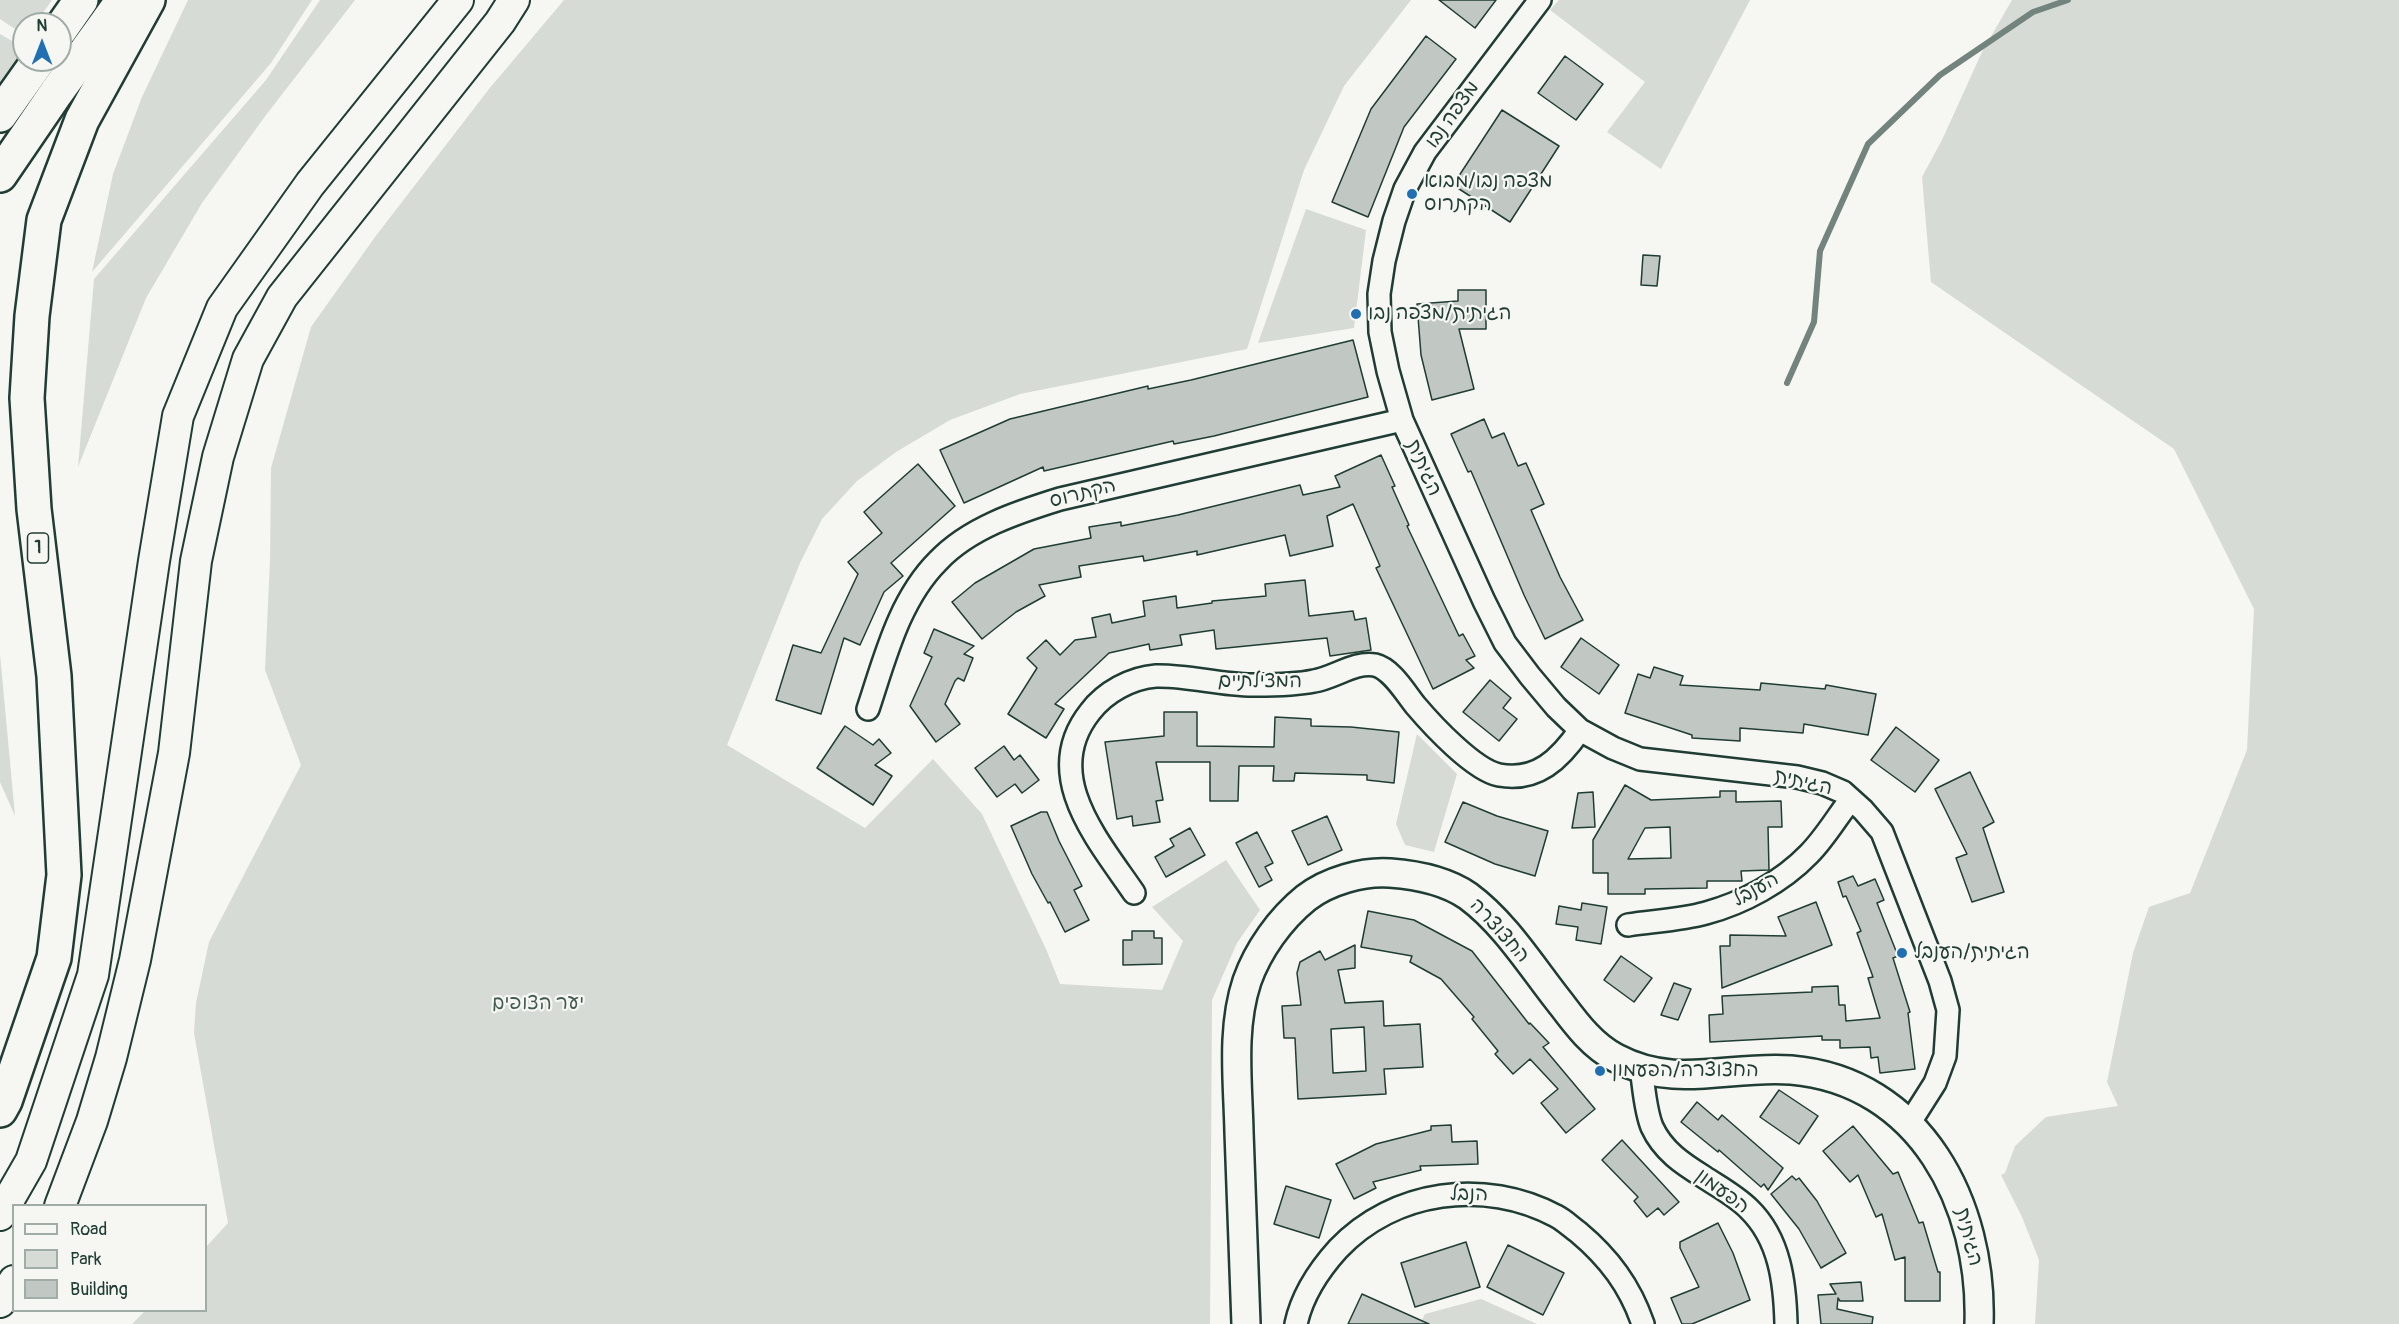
<!DOCTYPE html>
<meta charset="utf-8">
<style>
body{margin:0}
#map{position:relative;width:2399px;height:1324px;overflow:hidden;background:#f6f6f2;font-family:Pangolin,sans-serif}
canvas{display:block}
.legend{position:absolute;left:12px;top:1204px;width:195px;height:108px;box-sizing:border-box;background:#f6f6f2;border:2px solid #a0aca6;margin:0;padding:8px 10px;list-style:none;font-size:18px;color:#1f3d34}
.legend li{display:flex;align-items:center;gap:12px;height:30px}
.legend b{width:30px;border:2px solid #a0aca6}
.north{position:absolute;left:12px;top:12px;width:60px;height:60px;box-sizing:border-box;background:#f6f6f2;border:2px solid #a0aca6;border-radius:50%;rotate:0deg;font-size:16px;font-weight:700;line-height:24px;text-align:center;color:#1f3d34}
.north::after{content:'';display:block;margin:auto;width:21px;height:27px;background:#1f6fb2;clip-path:polygon(50% 0,100% 100%,50% 72%,0 100%)}
</style>
<div id="map">
<canvas width="2399" height="1324"></canvas>
<ul class="legend">
<li><b style="height:8px;background:#f6f6f2"></b>Road</li>
<li><b style="height:16px;background:#d6dbd6"></b>Park</li>
<li><b style="height:16px;background:#c1c8c3"></b>Building</li>
</ul>
<div class="north">N</div>
</div>
<script>
const c = document.querySelector('canvas').getContext('2d');
c.lineJoin = 'round';
function fillPath(path, color) {
  c.fillStyle = color;
  c.fill(path, 'evenodd');
}
function strokePath(path, color, width, dash) {
  c.strokeStyle = color;
  c.lineWidth = width;
  c.lineCap = dash ? 'butt' : 'round';
  c.setLineDash(dash || []);
  c.stroke(path);
}
function write(font, color, halo, rows, align = 'center') {
  c.font = font + ' Pangolin,"Playpen Sans Hebrew",sans-serif';
  c.lineWidth = 4.5;
  c.setLineDash([]);
  c.textBaseline = 'middle';
  c.strokeStyle = halo;
  c.fillStyle = color;
  for (const [text, x, y, turn = 0] of rows) {
    c.save();
    c.translate(x, y);
    c.rotate((+turn || 0) * Math.PI / 180);
    c.textAlign = isNaN(turn) ? turn : align;
    if (halo) c.strokeText(text, 0, 0);
    c.fillText(text, 0, 0);
    c.restore();
  }
}
const green = new Path2D(`
 M 0,0 L 52,0 L 35,24 L 24,24 L 24,35 L 0,19 Z
 M 188,0 L 312,0 L 271,63 L 92,272 L 113,174 L 142,97 Z
 M 320,0 L 355,0 L 266,115 L 202,203 L 146,298 L 78,467 L 94,279 L 266,80 Z
 M 564,0 L 1411,0 L 1344,86 L 1304,170 L 1247,349 L 1020,394 L 950,420 L 896,452 L 857,481 L 822,519 L 800,563 L 727,745 L 865,828 L 933,759 L 982,814 L 1046,949 L 1060,984 L 1162,990 L 1183,941 L 1152,907 L 1226,860 L 1260,910 L 1237,943 L 1212,1000 L 1210,1324 L 132,1324 L 145,1311 L 206,1310 L 206,1247 L 228,1223 L 194,1033 L 196,1003 L 209,942 L 301,765 L 265,670 L 270,560 L 271,468 L 311,327 L 375,237 L 489,89 Z
 M 1559,0 L 1750,0 L 1661,169 L 1607,132 L 1645,82 L 1550,10 Z
 M 2012,0 L 2399,0 L 2399,1324 L 2035,1324 L 2039,1260 L 2022,1217 L 2001,1175 L 2005,1173 L 2015,1146 L 2046,1117 L 2118,1106 L 2107,1082 L 2133,953 L 2149,907 L 2190,893 L 2247,750 L 2254,609 L 2174,449 L 1931,282 L 1922,177 L 1942,140 L 1982,52 Z
 M 0,34 L 24,48 L 24,52 L 0,87 Z
 M 1306,209 L 1366,230 L 1354,328 L 1258,343 Z
 M 0,654 L 15,816 L 0,782 Z
 M 1417,734 L 1457,774 L 1434,852 L 1405,845 L 1396,824 Z
 M 1481,1299 L 1537,1324 L 1420,1324 L 1425,1314 Z`);
const stream = new Path2D(`
 M 1787,383 L 1814,322 L 1820,251 L 1868,144 L 1940,75 L 2033,12 L 2068,0`);
const building = new Path2D(`
 M 1439,0 L 1496,0 L 1475,28 Z
 M 1426,36 L 1456,59 L 1404,127 L 1368,217 L 1332,202 L 1371,109 Z
 M 1565,56 L 1603,84 L 1576,120 L 1538,93 Z
 M 1502,110 L 1559,146 L 1510,222 L 1453,185 Z
 M 1643,255 L 1660,256 L 1657,286 L 1641,285 Z
 M 1458,290 L 1486,290 L 1486,329 L 1459,329 L 1474,389 L 1432,400 L 1421,355 L 1417,304 L 1458,301 Z
 M 1353,340 L 1368,397 L 1214,436 L 1174,444 L 1173,441 L 1044,471 L 1043,467 L 964,503 L 940,450 L 1010,419 L 1148,386 L 1148,389 L 1191,380 Z
 M 1484,419 L 1492,438 L 1504,433 L 1518,466 L 1526,463 L 1544,504 L 1531,510 L 1560,577 L 1583,620 L 1545,639 L 1524,595 L 1471,471 L 1468,472 L 1451,434 Z
 M 1381,455 L 1395,486 L 1392,487 L 1409,525 L 1407,526 L 1459,636 L 1463,634 L 1475,656 L 1466,660 L 1474,668 L 1433,689 L 1376,568 L 1380,566 L 1353,504 L 1327,516 L 1333,546 L 1290,556 L 1285,535 L 1197,555 L 1197,551 L 1144,561 L 1143,556 L 1079,566 L 1081,577 L 1039,585 L 1045,596 L 1016,612 L 982,639 L 952,602 L 975,583 L 1034,549 L 1091,538 L 1089,527 L 1121,522 L 1121,526 L 1178,515 L 1300,485 L 1303,495 L 1340,487 L 1335,476 Z
 M 918,464 L 955,506 L 891,563 L 903,576 L 884,592 L 860,645 L 844,638 L 821,714 L 776,700 L 793,645 L 821,653 L 858,574 L 848,562 L 882,533 L 864,512 Z
 M 1305,580 L 1309,616 L 1353,611 L 1355,620 L 1366,618 L 1371,650 L 1330,656 L 1327,638 L 1216,649 L 1214,630 L 1180,635 L 1182,645 L 1150,650 L 1149,644 L 1109,653 L 1055,704 L 1064,709 L 1046,738 L 1008,714 L 1037,668 L 1027,658 L 1046,640 L 1060,655 L 1075,640 L 1096,637 L 1092,618 L 1110,614 L 1112,623 L 1145,616 L 1143,601 L 1176,596 L 1177,608 L 1212,603 L 1212,601 L 1266,596 L 1265,584 Z
 M 934,629 L 974,646 L 964,654 L 973,658 L 964,681 L 958,678 L 955,681 L 945,704 L 960,724 L 936,742 L 910,706 L 932,657 L 924,653 Z
 M 1581,638 L 1619,665 L 1599,694 L 1561,667 Z
 M 1654,667 L 1683,676 L 1680,685 L 1760,690 L 1761,683 L 1825,689 L 1826,685 L 1876,694 L 1868,735 L 1804,724 L 1803,733 L 1740,728 L 1740,741 L 1692,738 L 1692,735 L 1625,713 L 1638,674 L 1650,678 Z
 M 1490,680 L 1511,698 L 1503,708 L 1517,719 L 1499,741 L 1463,712 Z
 M 1164,712 L 1197,712 L 1197,746 L 1274,747 L 1275,717 L 1311,719 L 1311,726 L 1351,727 L 1399,732 L 1394,783 L 1367,780 L 1367,775 L 1295,773 L 1294,781 L 1273,781 L 1274,766 L 1239,766 L 1238,801 L 1210,801 L 1210,762 L 1156,762 L 1163,800 L 1156,801 L 1160,822 L 1133,826 L 1132,816 L 1117,819 L 1105,742 L 1164,736 Z
 M 845,726 L 873,745 L 879,739 L 891,753 L 875,765 L 892,776 L 873,805 L 817,768 Z
 M 1896,727 L 1939,760 L 1915,792 L 1871,760 Z
 M 1004,746 L 1014,760 L 1020,755 L 1039,780 L 1022,793 L 1015,784 L 997,797 L 975,768 Z
 M 1970,772 L 1994,822 L 1983,828 L 2004,892 L 1972,902 L 1956,858 L 1967,854 L 1935,789 Z
 M 1625,785 L 1651,800 L 1720,797 L 1720,791 L 1736,791 L 1736,802 L 1781,801 L 1782,827 L 1768,827 L 1769,870 L 1741,871 L 1742,881 L 1707,881 L 1707,888 L 1645,889 L 1645,894 L 1608,894 L 1608,873 L 1593,873 L 1593,840 ZM 1670,827 L 1671,858 L 1628,859 L 1645,828 Z
 M 1593,792 L 1595,827 L 1572,828 L 1578,793 Z
 M 1463,802 L 1497,816 L 1548,831 L 1535,876 L 1495,864 L 1445,842 Z
 M 1041,812 L 1047,812 L 1059,841 L 1082,886 L 1074,890 L 1089,920 L 1065,932 L 1050,902 L 1048,903 L 1032,874 L 1011,826 Z
 M 1327,816 L 1342,850 L 1308,865 L 1292,831 Z
 M 1190,828 L 1205,855 L 1166,877 L 1155,857 L 1174,846 L 1170,839 Z
 M 1257,832 L 1273,863 L 1265,867 L 1272,880 L 1259,887 L 1236,843 Z
 M 1853,876 L 1858,886 L 1875,879 L 1884,900 L 1877,903 L 1898,956 L 1893,958 L 1910,1012 L 1908,1013 L 1915,1069 L 1880,1073 L 1878,1057 L 1871,1058 L 1870,1047 L 1840,1048 L 1840,1040 L 1822,1040 L 1822,1036 L 1710,1042 L 1709,1015 L 1723,1014 L 1722,996 L 1812,992 L 1812,987 L 1838,986 L 1839,1005 L 1845,1005 L 1846,1021 L 1880,1018 L 1868,978 L 1873,977 L 1857,933 L 1861,931 L 1846,896 L 1843,897 L 1838,882 Z
 M 1816,902 L 1832,945 L 1722,988 L 1720,946 L 1730,946 L 1730,935 L 1786,936 L 1778,917 Z
 M 1582,903 L 1607,907 L 1601,944 L 1576,940 L 1578,927 L 1556,924 L 1559,906 L 1581,910 Z
 M 1368,911 L 1414,920 L 1472,951 L 1529,1024 L 1530,1023 L 1549,1043 L 1543,1047 L 1595,1109 L 1566,1133 L 1541,1103 L 1558,1089 L 1530,1059 L 1513,1074 L 1495,1054 L 1498,1051 L 1472,1019 L 1474,1017 L 1441,979 L 1410,962 L 1412,956 L 1361,947 Z
 M 1132,931 L 1154,931 L 1154,938 L 1162,938 L 1162,964 L 1123,965 L 1123,940 L 1132,940 Z
 M 1355,945 L 1355,968 L 1338,970 L 1345,1003 L 1383,1001 L 1384,1026 L 1420,1024 L 1423,1067 L 1384,1069 L 1386,1094 L 1298,1099 L 1295,1038 L 1284,1038 L 1282,1006 L 1301,1005 L 1297,973 L 1300,962 L 1320,951 L 1325,960 ZM 1364,1027 L 1366,1071 L 1333,1073 L 1331,1029 Z
 M 1621,956 L 1652,978 L 1634,1002 L 1604,980 Z
 M 1674,983 L 1691,989 L 1678,1020 L 1661,1015 Z
 M 1779,1090 L 1818,1116 L 1799,1144 L 1760,1117 Z
 M 1697,1102 L 1718,1120 L 1722,1115 L 1783,1168 L 1768,1190 L 1764,1184 L 1761,1187 L 1719,1150 L 1718,1152 L 1681,1122 Z
 M 1451,1125 L 1452,1142 L 1477,1141 L 1478,1164 L 1420,1166 L 1421,1170 L 1373,1182 L 1376,1188 L 1354,1199 L 1336,1164 L 1376,1144 L 1431,1130 L 1431,1126 Z
 M 1853,1126 L 1893,1174 L 1898,1172 L 1919,1223 L 1923,1222 L 1938,1272 L 1940,1272 L 1940,1301 L 1905,1301 L 1905,1257 L 1895,1260 L 1882,1214 L 1876,1217 L 1858,1175 L 1850,1182 L 1823,1151 Z
 M 1622,1140 L 1679,1202 L 1664,1215 L 1658,1208 L 1647,1217 L 1634,1201 L 1638,1197 L 1602,1160 Z
 M 1792,1176 L 1796,1180 L 1799,1178 L 1817,1201 L 1846,1253 L 1821,1268 L 1799,1229 L 1771,1194 Z
 M 1286,1186 L 1331,1200 L 1319,1238 L 1274,1224 Z
 M 1718,1223 L 1733,1253 L 1750,1300 L 1692,1324 L 1682,1324 L 1671,1298 L 1699,1287 L 1680,1248 L 1680,1242 Z
 M 1466,1242 L 1480,1287 L 1415,1307 L 1401,1263 Z
 M 1508,1245 L 1564,1273 L 1543,1315 L 1487,1287 Z
 M 1861,1282 L 1863,1301 L 1840,1301 L 1838,1298 L 1837,1309 L 1873,1317 L 1872,1324 L 1821,1324 L 1818,1295 L 1836,1294 L 1830,1284 Z
 M 1362,1294 L 1429,1324 L 1348,1324 Z`);
const minor = new Path2D(`
 M 1540,0 L 1425,152 L 1405,189 L 1394,221 L 1384,261 L 1379,294 L 1380,332 L 1388,371 L 1402,420 L 1484,601 L 1505,643 L 1530,676 L 1556,707 L 1580,730 L 1613,748 L 1640,759 L 1797,777 L 1822,783 L 1843,792 L 1863,810 L 1882,832 L 1940,981 L 1948,1010 L 1945,1056 L 1935,1083 L 1909,1124
 M 868,709 C 885,658 899,600 938,561 C 969,528 1018,512 1060,499 L 1402,420
 M 1134,893 C 1098,840 1040,775 1090,712 C 1105,692 1131,678 1156,676 C 1189,675 1222,686 1256,685 C 1275,685 1295,685 1314,681 C 1334,678 1355,661 1375,665 C 1392,669 1406,694 1416,706 C 1433,726 1474,770 1499,775 C 1537,782 1560,759 1580,730
 M 1628,925 C 1654,921 1681,920 1706,913 C 1743,903 1782,882 1809,854 C 1825,838 1837,817 1851,799
 M 1641,1068 C 1644,1087 1645,1110 1652,1127 C 1663,1151 1683,1164 1704,1177 C 1719,1187 1736,1196 1749,1209 C 1780,1239 1785,1283 1786,1324
 M 1296,1324 C 1302,1296 1319,1270 1338,1249 C 1394,1190 1485,1178 1556,1216 C 1564,1220 1571,1227 1578,1232 C 1609,1258 1630,1286 1643,1324`);
const tertiary = new Path2D(`
 M 1246,1324 C 1244,1260 1241,1196 1239,1132 C 1238,1083 1231,1029 1247,981 C 1258,950 1280,919 1306,898 C 1328,881 1363,871 1390,873 C 1417,875 1445,880 1468,896 C 1506,924 1533,969 1562,1005 C 1577,1025 1593,1046 1616,1058 C 1676,1090 1729,1065 1791,1070 C 1921,1081 1983,1205 1979,1324`);
const secondary = new Path2D(`
 M 60,1206 L 92,1121 L 111,1058 L 135,960 L 174,753 L 196,561 L 218,457 L 248,359 L 282,297 L 500,22 L 514,0
 M 0,1215 L 31,1161 L 93,975 L 154,561 L 178,416 L 222,308 L 310,184 L 458,0
 M 0,1302 L 14,1281`);
const primary = new Path2D(`
 M 0,175 L 56,93 L 123,0`);
const trunk = new Path2D(`
 M 60,30 L 81,0
 M 0,115 L 39,60
 M 0,1110 L 5,1101 L 54,958 L 64,875 L 54,676 L 34,509 L 27,398 L 32,316 L 44,220 L 82,120 L 148,0`);
const markers = [
 [1412,194,6,"#1f6fb2"],
 [1356,314,6,"#1f6fb2"],
 [1902,953,6,"#1f6fb2"],
 [1600,1071,6,"#1f6fb2"]
];
const shields = [
 [38,548,21]
];
const shieldNames = [
 ["1",38,548]
];
const streetNames = [
 ["מצפה נבו",1453,115,-54],
 ["הגיתית",1423,468,66],
 ["הקתרוס",1083,494,-14],
 ["המצילתיים",1260,682],
 ["הגיתית",1803,783,13],
 ["הענבל",1756,890,-29],
 ["החצוצרה",1499,931,48],
 ["הפעמון",1722,1192,36],
 ["הנבל",1469,1195,1],
 ["הגיתית",1968,1237,76]
];
const poiNames = [
 ["מצפה נבו/מבוא",1424,182],
 ["הקתרוס",1424,205],
 ["הגיתית/מצפה נבו",1368,314],
 ["הגיתית/הענבל",1914,953],
 ["החצוצרה/הפעמון",1612,1071]
];
const parkNames = [
 ["יער הצופים",538,1004]
];
fillPath(green, '#d6dbd6');
strokePath(stream, '#72847d', 6);
fillPath(building, '#c1c8c3');
strokePath(building, '#1f3d34', 1.5);
strokePath(minor, '#1f3d34', 26);
strokePath(tertiary, '#1f3d34', 32);
strokePath(secondary, '#1f3d34', 34);
strokePath(primary, '#1f3d34', 38);
strokePath(trunk, '#1f3d34', 38);
strokePath(minor, '#f6f6f2', 21);
strokePath(tertiary, '#f6f6f2', 27);
strokePath(secondary, '#f6f6f2', 30);
strokePath(primary, '#f6f6f2', 33);
strokePath(trunk, '#f6f6f2', 33);
for (const [x, y, r, color] of markers) {
  const dot = new Path2D();
  dot.arc(x, y, r, 0, 2 * Math.PI);
  c.fillStyle = color;
  c.fill(dot);
  strokePath(dot, '#f6f6f2', 2);
}
for (const [x, y, w] of shields) {
  const box = new Path2D();
  box.roundRect(x - w / 2, y - 15, w, 30, 4.5);
  c.fillStyle = '#f6f6f2';
  c.fill(box);
  strokePath(box, '#1f3d34', 1.5);
}
write('bold 18px', '#1f3d34', null, shieldNames);
write('20px', '#1f3d34', '#f6f6f2', streetNames);
write('20px', '#1f3d34', '#f6f6f2', poiNames, 'left');
write('20px', '#445d54', '#f6f6f2', parkNames);
</script>
